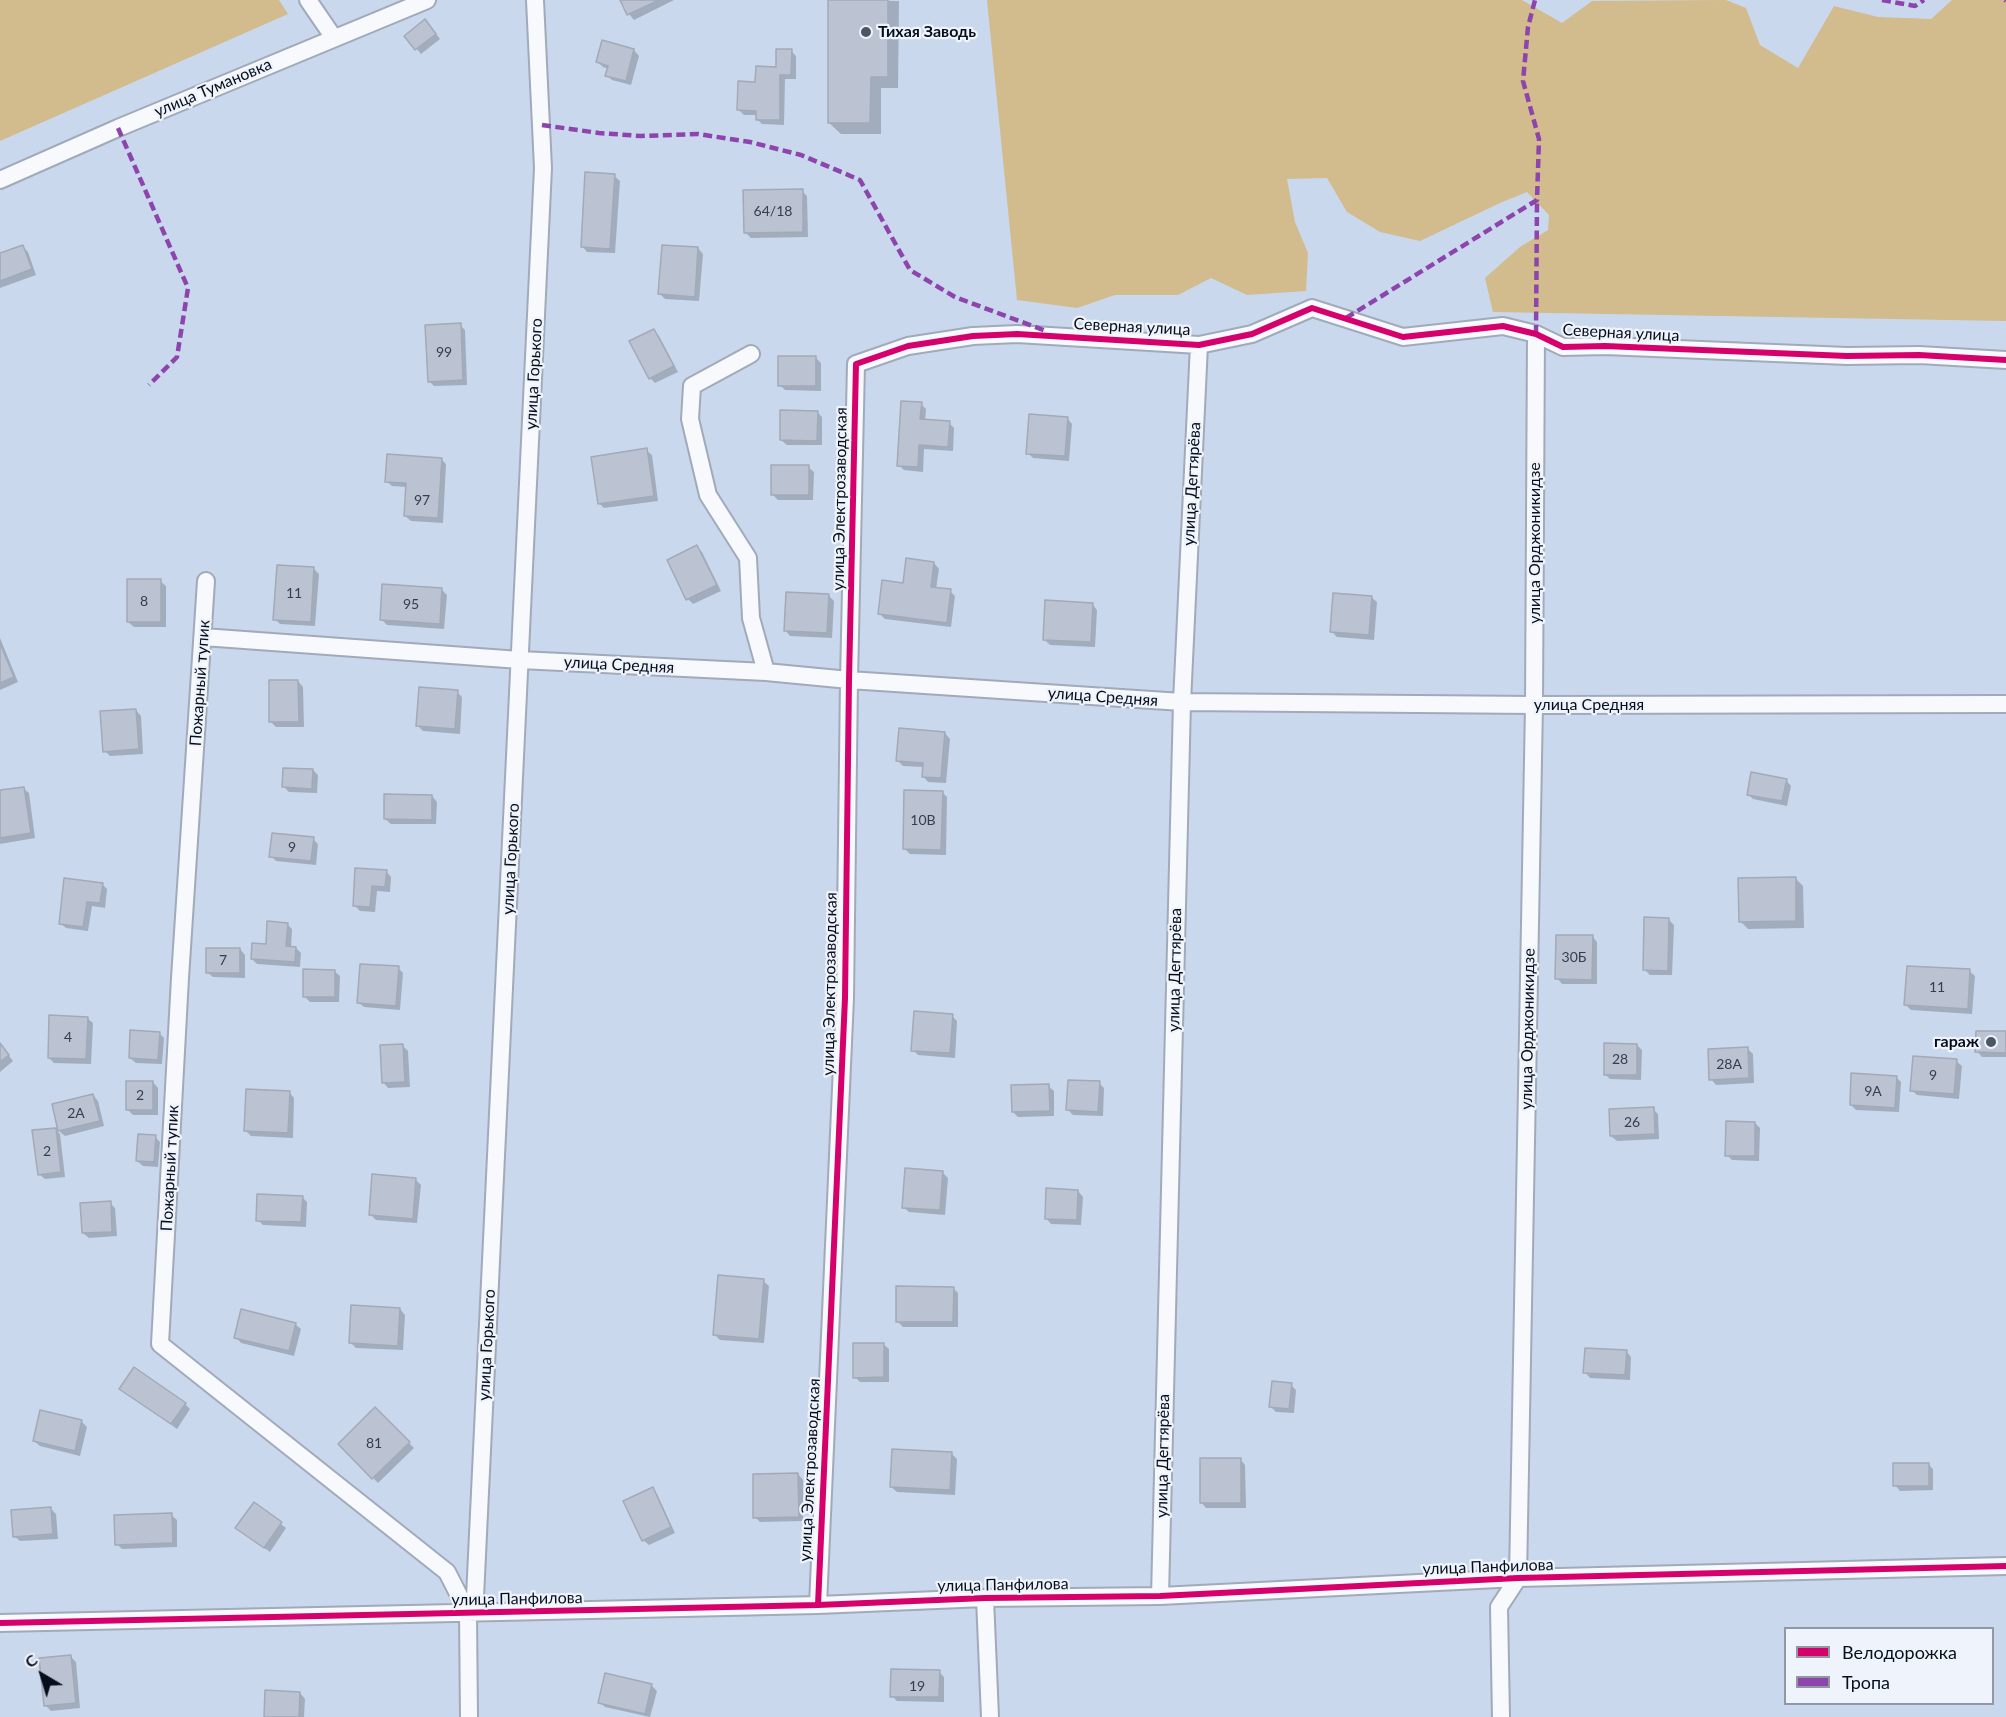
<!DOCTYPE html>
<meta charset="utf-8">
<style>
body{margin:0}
#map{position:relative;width:2006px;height:1717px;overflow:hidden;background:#cad8ed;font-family:Lato,sans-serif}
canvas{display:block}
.legend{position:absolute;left:1784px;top:1627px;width:210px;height:78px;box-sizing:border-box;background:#eff4fc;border:2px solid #9298a2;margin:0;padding:8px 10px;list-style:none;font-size:18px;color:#070e1b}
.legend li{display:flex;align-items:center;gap:12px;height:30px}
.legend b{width:30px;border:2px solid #9298a2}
.north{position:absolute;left:12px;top:1645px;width:60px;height:60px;-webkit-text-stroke:4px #eff4fc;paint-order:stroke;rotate:322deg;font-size:16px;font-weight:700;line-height:24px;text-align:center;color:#070e1b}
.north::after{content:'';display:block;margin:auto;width:21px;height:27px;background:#070e1b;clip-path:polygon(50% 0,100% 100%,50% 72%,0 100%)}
</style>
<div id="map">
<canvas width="2006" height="1717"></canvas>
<ul class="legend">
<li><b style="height:8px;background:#d6006c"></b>Велодорожка</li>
<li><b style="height:8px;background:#8e44ad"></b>Тропа</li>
</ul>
<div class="north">С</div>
</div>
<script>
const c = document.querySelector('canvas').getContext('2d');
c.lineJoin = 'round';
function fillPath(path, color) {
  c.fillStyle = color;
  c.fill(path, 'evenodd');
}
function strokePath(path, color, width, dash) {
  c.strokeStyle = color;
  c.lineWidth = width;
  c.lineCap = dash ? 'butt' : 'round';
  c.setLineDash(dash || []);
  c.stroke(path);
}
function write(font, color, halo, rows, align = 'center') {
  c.font = font + ' Lato,sans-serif';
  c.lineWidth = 4.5;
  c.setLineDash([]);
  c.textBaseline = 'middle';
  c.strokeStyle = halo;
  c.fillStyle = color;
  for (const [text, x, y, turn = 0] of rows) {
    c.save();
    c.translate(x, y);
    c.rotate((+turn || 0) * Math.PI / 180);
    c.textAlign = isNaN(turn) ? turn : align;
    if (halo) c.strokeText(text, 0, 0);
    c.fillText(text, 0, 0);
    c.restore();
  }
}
const green = new Path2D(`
 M 0,0 L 279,0 L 288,14 L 0,141 Z
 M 987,0 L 1522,0 L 1562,23 L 1592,1 L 1726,0 L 1746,8 L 1760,45 L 1798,68 L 1834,6 L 1878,17 L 1931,19 L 1952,0 L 2006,0 L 2006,321 L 1493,312 L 1485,278 L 1520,247 L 1548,230 L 1549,215 L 1527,192 L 1500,203 L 1420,241 L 1380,232 L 1347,212 L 1327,178 L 1287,179 L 1295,222 L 1308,253 L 1306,291 L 1247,295 L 1211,278 L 1178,295 L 1115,295 L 1077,308 L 1017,300 Z`);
const shadow = new Path2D(`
 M 622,0 L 674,0 L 634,20 L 629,14 Z
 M 830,0 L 899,1 L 898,88 L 881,88 L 881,134 L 841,134 L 829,123 Z
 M 430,26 L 440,39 L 421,54 L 406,36 Z
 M 634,50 L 639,56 L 631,85 L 612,80 L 607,75 L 609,69 L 603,67 L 598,62 Z
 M 791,51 L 796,56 L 796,79 L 785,79 L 784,125 L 762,124 L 757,119 L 757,115 L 744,115 L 739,110 L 757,83 L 778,68 Z
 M 614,176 L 620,181 L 615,253 L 587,252 L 582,246 Z
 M 802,191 L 807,196 L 808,237 L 751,238 L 746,233 Z
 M 22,246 L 28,252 L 36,275 L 0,288 L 0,255 Z
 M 698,248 L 703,254 L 699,301 L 665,299 L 659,293 Z
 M 460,325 L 465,330 L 467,385 L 434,386 L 429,381 Z
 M 654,330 L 659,336 L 678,372 L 655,383 L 650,378 Z
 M 816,358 L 821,363 L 821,391 L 785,390 L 780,385 Z
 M 921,404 L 926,409 L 925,421 L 949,423 L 954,428 L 953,451 L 924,449 L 923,472 L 904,470 L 899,465 Z
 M 817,412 L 822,417 L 822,445 L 787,445 L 781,440 Z
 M 1067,418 L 1072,424 L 1069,461 L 1033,458 L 1028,453 Z
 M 646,450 L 652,455 L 658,501 L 604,508 L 599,503 Z
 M 441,459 L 446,464 L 443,523 L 411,521 L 405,516 L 407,487 L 392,486 L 386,481 Z
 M 808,467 L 814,472 L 813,500 L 778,500 L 772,494 Z
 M 697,547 L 702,552 L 721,591 L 693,604 L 688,599 Z
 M 934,563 L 939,569 L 936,589 L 950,591 L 955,596 L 951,627 L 885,619 L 879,613 L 904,585 Z
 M 313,568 L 319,574 L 315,626 L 280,624 L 275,619 Z
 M 160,581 L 166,586 L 166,627 L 134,627 L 128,622 Z
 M 441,589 L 447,595 L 444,629 L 387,625 L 381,619 Z
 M 829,596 L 834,601 L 832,638 L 790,636 L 785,630 Z
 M 1371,597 L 1377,602 L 1374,640 L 1337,637 L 1332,632 Z
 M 1092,604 L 1097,610 L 1095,647 L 1050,645 L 1044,639 Z
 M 0,638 L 18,682 L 0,690 Z
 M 298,681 L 303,687 L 304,727 L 276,727 L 271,722 Z
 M 457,692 L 462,697 L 460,734 L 423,731 L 418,726 Z
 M 136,710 L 141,716 L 143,754 L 110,756 L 105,751 Z
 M 945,733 L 950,739 L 946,783 L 928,782 L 923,776 L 924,767 L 903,766 L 898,761 Z
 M 313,770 L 318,775 L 317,793 L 289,792 L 284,787 Z
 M 1786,780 L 1791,786 L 1787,806 L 1753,799 L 1748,794 Z
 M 23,788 L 29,793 L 35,838 L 0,844 L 0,792 Z
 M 942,792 L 947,797 L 946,855 L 910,854 L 905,849 Z
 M 432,796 L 437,802 L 436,824 L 391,824 L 385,819 Z
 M 313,839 L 318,844 L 316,865 L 276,861 L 271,856 Z
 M 357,869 L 386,871 L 391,877 L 390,892 L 377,891 L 375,912 L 360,911 L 355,906 Z
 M 1795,878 L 1803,886 L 1804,928 L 1748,929 L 1740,921 Z
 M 102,884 L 107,889 L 105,908 L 92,906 L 88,931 L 66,928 L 60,923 Z
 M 1668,919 L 1674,925 L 1672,975 L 1650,975 L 1644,969 Z
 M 287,924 L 292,929 L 291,948 L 296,948 L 301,953 L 300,967 L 257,964 L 252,959 L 267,946 Z
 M 1592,936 L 1597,942 L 1597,984 L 1562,984 L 1557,978 Z
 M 240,949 L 245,955 L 245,978 L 213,977 L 207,972 Z
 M 398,968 L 403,973 L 400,1010 L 364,1007 L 358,1002 Z
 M 334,971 L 340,976 L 339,1002 L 310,1002 L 304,996 Z
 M 1969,971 L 1975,976 L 1972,1014 L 1911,1010 L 1906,1005 Z
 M 952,1016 L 957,1021 L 955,1058 L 918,1055 L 913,1050 Z
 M 87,1018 L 93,1023 L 91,1064 L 54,1063 L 49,1058 Z
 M 159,1033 L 164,1038 L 162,1064 L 136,1063 L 130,1058 Z
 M 2006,1033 L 2006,1057 L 1982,1057 L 1977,1051 Z
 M 0,1044 L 13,1061 L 0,1072 Z
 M 1637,1045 L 1642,1050 L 1641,1080 L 1610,1079 L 1605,1074 Z
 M 403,1046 L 408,1051 L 410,1087 L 388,1088 L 383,1082 Z
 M 1748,1049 L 1753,1054 L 1754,1083 L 1716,1085 L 1711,1079 Z
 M 1956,1061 L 1962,1066 L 1959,1099 L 1917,1095 L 1912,1090 Z
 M 1896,1077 L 1901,1082 L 1899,1112 L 1856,1110 L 1851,1105 Z
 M 153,1082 L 158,1088 L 158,1115 L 133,1115 L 127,1109 Z
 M 1099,1083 L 1104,1088 L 1103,1116 L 1073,1115 L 1068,1110 Z
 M 1048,1086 L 1054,1091 L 1054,1116 L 1018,1117 L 1013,1112 Z
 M 289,1092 L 294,1098 L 293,1138 L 251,1136 L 246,1131 Z
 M 93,1095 L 98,1101 L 104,1126 L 65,1136 L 60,1132 L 54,1105 Z
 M 1653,1109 L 1658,1114 L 1659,1139 L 1617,1141 L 1611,1136 Z
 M 1755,1123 L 1760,1128 L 1759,1161 L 1732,1160 L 1727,1155 Z
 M 55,1129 L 60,1134 L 65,1177 L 45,1179 L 39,1174 Z
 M 155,1137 L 160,1142 L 158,1167 L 143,1166 L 137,1161 Z
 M 943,1173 L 948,1178 L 945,1215 L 909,1212 L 903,1207 Z
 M 415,1179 L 421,1185 L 417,1223 L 376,1220 L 370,1214 Z
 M 1078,1191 L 1083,1197 L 1081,1225 L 1051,1224 L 1046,1218 Z
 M 302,1197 L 307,1202 L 306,1227 L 263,1225 L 258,1220 Z
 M 110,1203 L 115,1208 L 117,1236 L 89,1238 L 83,1233 Z
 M 763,1281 L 769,1286 L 764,1343 L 720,1340 L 714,1334 Z
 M 953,1288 L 958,1293 L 958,1327 L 903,1327 L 897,1321 Z
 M 400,1309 L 405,1315 L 403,1350 L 356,1348 L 350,1342 Z
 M 295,1324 L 301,1329 L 294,1356 L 241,1343 L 236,1337 Z
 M 883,1344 L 889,1349 L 889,1382 L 860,1382 L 855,1377 Z
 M 1626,1351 L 1631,1357 L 1630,1380 L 1590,1378 L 1585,1372 Z
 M 1291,1385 L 1296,1390 L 1294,1413 L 1276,1412 L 1271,1407 Z
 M 121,1388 L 185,1404 L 190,1409 L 177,1429 Z
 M 375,1409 L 414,1448 L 378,1483 L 340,1444 Z
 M 41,1412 L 82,1422 L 87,1427 L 80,1456 L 40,1446 L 34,1441 Z
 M 951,1453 L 957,1459 L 955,1495 L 897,1492 L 891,1487 Z
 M 1240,1459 L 1245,1465 L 1246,1508 L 1206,1508 L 1201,1502 Z
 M 1928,1464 L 1933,1469 L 1933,1490 L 1900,1491 L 1895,1485 Z
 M 798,1474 L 803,1480 L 803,1521 L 760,1522 L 755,1517 Z
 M 652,1489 L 657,1494 L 675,1533 L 649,1545 L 643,1540 Z
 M 254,1504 L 286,1528 L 270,1552 L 243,1533 Z
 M 51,1509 L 56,1514 L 58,1539 L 20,1541 L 14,1536 Z
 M 171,1515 L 177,1520 L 177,1547 L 122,1549 L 117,1544 Z
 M 71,1657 L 76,1662 L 80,1708 L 51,1711 L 46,1706 Z
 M 939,1672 L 944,1677 L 944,1702 L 897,1701 L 892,1696 Z
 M 651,1685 L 657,1691 L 650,1717 L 605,1707 L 600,1702 Z
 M 300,1693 L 305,1699 L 304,1717 L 265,1717 Z`);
const building = new Path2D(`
 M 620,0 L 659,0 L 627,15 Z
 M 828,0 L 888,0 L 888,77 L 871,77 L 870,123 L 828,123 Z
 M 425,19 L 436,34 L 415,50 L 404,36 Z
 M 602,40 L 634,49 L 626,81 L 605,76 L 608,66 L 596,62 Z
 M 776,49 L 792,49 L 791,75 L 780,75 L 780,120 L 756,120 L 756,111 L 737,110 L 738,81 L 755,82 L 756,66 L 776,67 Z
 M 585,172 L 615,174 L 610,249 L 581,247 Z
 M 803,189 L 803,232 L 744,233 L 743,190 Z
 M 23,245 L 32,269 L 0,281 L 0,253 Z
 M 662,245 L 698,247 L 695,297 L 658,294 Z
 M 461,323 L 463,380 L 428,382 L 425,325 Z
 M 654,329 L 674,366 L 649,379 L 629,341 Z
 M 778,356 L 816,356 L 816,386 L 778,386 Z
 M 901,401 L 922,402 L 920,419 L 950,421 L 948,447 L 919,445 L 918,467 L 897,466 Z
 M 780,410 L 818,411 L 817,441 L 780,440 Z
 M 1029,414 L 1068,417 L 1065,456 L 1026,454 Z
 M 647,448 L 654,496 L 598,504 L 591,457 Z
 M 387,454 L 442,458 L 438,518 L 404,516 L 406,483 L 385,482 Z
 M 771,465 L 809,465 L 809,495 L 771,495 Z
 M 697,545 L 717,585 L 686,600 L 667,560 Z
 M 906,558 L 934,562 L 931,587 L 951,589 L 947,623 L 878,614 L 882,580 L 903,583 Z
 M 277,565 L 314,567 L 311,622 L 273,620 Z
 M 127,579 L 161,579 L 161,622 L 127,622 Z
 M 382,584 L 442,588 L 440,624 L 380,620 Z
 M 786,592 L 829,594 L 827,633 L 784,631 Z
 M 1333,593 L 1372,596 L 1369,635 L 1330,632 Z
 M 1045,600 L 1093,603 L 1091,642 L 1043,640 Z
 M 0,643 L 14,677 L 0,683 Z
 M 269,680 L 298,680 L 299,722 L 269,722 Z
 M 419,687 L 458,690 L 455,729 L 416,726 Z
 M 136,709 L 139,749 L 103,752 L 100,711 Z
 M 899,728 L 945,732 L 941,778 L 922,777 L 923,763 L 896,761 Z
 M 283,768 L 313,769 L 312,789 L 282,787 Z
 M 1751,772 L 1787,779 L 1782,801 L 1747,795 Z
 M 24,787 L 31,833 L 0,838 L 0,790 Z
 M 904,790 L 943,791 L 941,850 L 903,849 Z
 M 384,794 L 432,795 L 432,820 L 384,819 Z
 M 272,833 L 314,837 L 311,861 L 269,857 Z
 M 355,868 L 387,870 L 385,887 L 372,886 L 370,907 L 353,906 Z
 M 1796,877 L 1796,921 L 1739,922 L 1738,878 Z
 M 64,878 L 103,883 L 100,903 L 87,902 L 83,927 L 59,924 Z
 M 1644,917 L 1669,918 L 1668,971 L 1643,970 Z
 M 267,921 L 288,923 L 286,946 L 296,947 L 295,962 L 251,959 L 252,943 L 266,944 Z
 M 1556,935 L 1593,935 L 1592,980 L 1555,979 Z
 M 206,948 L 240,948 L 240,973 L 206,973 Z
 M 360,964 L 399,966 L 396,1006 L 357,1003 Z
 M 1907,966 L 1970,969 L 1968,1009 L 1904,1005 Z
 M 303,969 L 335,970 L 335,997 L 303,997 Z
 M 914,1011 L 953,1014 L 950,1053 L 911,1051 Z
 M 49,1015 L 88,1017 L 86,1059 L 48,1058 Z
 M 130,1030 L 160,1032 L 158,1060 L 129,1058 Z
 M 1976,1031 L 2006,1031 L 2006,1053 L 1975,1052 Z
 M 0,1043 L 9,1055 L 0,1062 Z
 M 1604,1043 L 1637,1044 L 1637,1075 L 1604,1075 Z
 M 403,1044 L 405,1082 L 382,1083 L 380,1045 Z
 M 1748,1047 L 1749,1078 L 1709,1080 L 1708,1049 Z
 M 1913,1056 L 1957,1059 L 1954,1094 L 1910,1091 Z
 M 1851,1073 L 1897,1076 L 1895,1108 L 1850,1105 Z
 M 1068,1080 L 1100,1081 L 1098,1112 L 1066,1110 Z
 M 126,1081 L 153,1081 L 153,1110 L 126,1110 Z
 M 1049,1084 L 1050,1111 L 1012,1112 L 1011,1085 Z
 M 246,1089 L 290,1091 L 288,1133 L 244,1131 Z
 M 93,1094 L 100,1121 L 58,1131 L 52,1104 Z
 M 1654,1107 L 1655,1134 L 1610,1136 L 1609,1109 Z
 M 1726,1121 L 1755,1122 L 1755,1156 L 1725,1156 Z
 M 56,1128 L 61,1172 L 38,1175 L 32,1130 Z
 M 138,1134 L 156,1135 L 154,1162 L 136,1161 Z
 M 905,1168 L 943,1171 L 940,1210 L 902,1208 Z
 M 372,1174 L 416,1178 L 413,1219 L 369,1215 Z
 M 1046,1188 L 1078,1190 L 1077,1220 L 1045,1219 Z
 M 257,1194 L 303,1196 L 301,1222 L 256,1221 Z
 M 111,1201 L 112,1232 L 82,1233 L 80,1203 Z
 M 718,1275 L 764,1279 L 759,1339 L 713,1335 Z
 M 896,1286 L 954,1287 L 953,1322 L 896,1322 Z
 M 351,1305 L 400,1308 L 398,1346 L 349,1343 Z
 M 241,1309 L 296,1323 L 289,1351 L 234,1338 Z
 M 853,1343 L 884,1343 L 884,1377 L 853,1378 Z
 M 1585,1348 L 1627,1350 L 1625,1375 L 1583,1373 Z
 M 134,1367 L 186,1403 L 171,1424 L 119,1389 Z
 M 1272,1381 L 1292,1383 L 1289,1409 L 1269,1407 Z
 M 375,1407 L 410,1442 L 372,1479 L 338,1444 Z
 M 40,1410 L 82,1420 L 75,1451 L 33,1441 Z
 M 892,1449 L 952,1452 L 950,1490 L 890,1487 Z
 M 1200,1458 L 1241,1458 L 1241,1503 L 1200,1503 Z
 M 1893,1463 L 1929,1463 L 1929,1486 L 1893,1486 Z
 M 798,1473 L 799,1517 L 753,1518 L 753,1474 Z
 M 653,1487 L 671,1527 L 642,1541 L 623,1501 Z
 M 254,1502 L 282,1522 L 264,1548 L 235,1528 Z
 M 51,1507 L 53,1534 L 13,1537 L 11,1510 Z
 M 172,1513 L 173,1543 L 115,1545 L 114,1515 Z
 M 71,1655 L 76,1703 L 44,1706 L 39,1658 Z
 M 891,1669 L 940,1670 L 939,1697 L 890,1697 Z
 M 605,1673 L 652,1684 L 645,1714 L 598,1703 Z
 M 265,1690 L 300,1692 L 299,1717 L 264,1717 Z`);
const street = new Path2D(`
 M 308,0 L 334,38
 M 0,180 L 118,128 L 427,0
 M 751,354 L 692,386 L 690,419 L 708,495 L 748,558 L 751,618 L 766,672
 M 206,581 L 180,978 L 160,1344 L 447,1572 L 468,1613
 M 203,637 L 520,660 L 766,672 L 849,680 L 1182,702 L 1534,705 L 2006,704
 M 1160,1596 L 1182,702 L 1199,345
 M 985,1598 L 990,1717
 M 818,1605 L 845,998 L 849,680 L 856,364 L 908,346 L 973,336 L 1017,334 L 1199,345 L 1252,334 L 1312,308 L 1403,337 L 1503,326 L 1536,334 L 1563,347 L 1605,346 L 1847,356 L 1919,355 L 2006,360
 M 0,1623 L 818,1605 L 985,1598 L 1160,1596 L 1518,1578 L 2006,1566
 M 469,1717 L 468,1613 L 475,1597 L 543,168 L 535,0
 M 1501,1717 L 1499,1607 L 1518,1578 L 1534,705 L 1536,334`);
const quiet = new Path2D(`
 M 1882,0 L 1915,6 L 1924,0
 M 2005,0 L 2006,1
 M 542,125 L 599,133 L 641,136 L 698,134 L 750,142 L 801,155 L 860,180 L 910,270 L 955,297 L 1046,331
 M 118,128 L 188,288 L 177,357 L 149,385
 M 1346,318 L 1537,200 L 1539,139 L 1523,81 L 1528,27 L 1535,0
 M 1536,334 L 1537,200`);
const cycleway = new Path2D(`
 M 818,1605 L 845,998 L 849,680 L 856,364 L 908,346 L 973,336 L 1017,334 L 1199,345 L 1252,334 L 1312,308 L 1403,337 L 1503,326 L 1536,334 L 1563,347 L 1605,346 L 1847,356 L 1919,355 L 2006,360
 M 0,1623 L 818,1605 L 985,1598 L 1160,1596 L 1518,1578 L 2006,1566`);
const markers = [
 [866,32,6,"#4b5564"],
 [1991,1042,6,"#4b5564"]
];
const numberNames = [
 ["64/18",773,211],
 ["99",444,352],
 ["97",422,500],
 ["11",294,593],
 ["8",144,601],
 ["95",411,604],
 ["10В",923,820],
 ["9",292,847],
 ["30Б",1574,957],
 ["7",223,960],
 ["11",1937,987],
 ["4",68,1037],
 ["28",1620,1059],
 ["28А",1729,1064],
 ["9",1933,1075],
 ["9А",1873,1091],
 ["2",140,1095],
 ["2А",76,1113],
 ["26",1632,1122],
 ["2",47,1151],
 ["81",374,1443],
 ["19",917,1686]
];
const poiNames = [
 ["Тихая Заводь",878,32],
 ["гараж",1979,1042,"right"]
];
const streetNames = [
 ["улица Тумановка",213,88,-23],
 ["Северная улица",1132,327,3],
 ["Северная улица",1621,333,3],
 ["улица Горького",534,374,-87],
 ["улица Дегтярёва",1192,484,-87],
 ["улица Электрозаводская",840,499,-89],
 ["улица Орджоникидзе",1535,543,-90],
 ["улица Средняя",619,665,3],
 ["Пожарный тупик",200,683,-86],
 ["улица Средняя",1103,697,4],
 ["улица Средняя",1589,705],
 ["улица Горького",511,859,-87],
 ["улица Дегтярёва",1175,970,-89],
 ["улица Электрозаводская",830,984,-89],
 ["улица Орджоникидзе",1528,1029,-89],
 ["Пожарный тупик",170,1168,-87],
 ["улица Горького",487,1345,-87],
 ["улица Дегтярёва",1163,1456,-89],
 ["улица Электрозаводская",810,1470,-87],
 ["улица Панфилова",1488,1567,-2],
 ["улица Панфилова",1003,1585,-1],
 ["улица Панфилова",517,1599,-1]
];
fillPath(green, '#d2bb8c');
fillPath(shadow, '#0003');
fillPath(building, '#bbc2d2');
strokePath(building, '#a2a9b9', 1.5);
strokePath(street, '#a0aaba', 20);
strokePath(street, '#f7f9fc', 16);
strokePath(quiet, '#8e44ad', 4.5, [9, 4.5]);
strokePath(cycleway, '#d6006c', 6);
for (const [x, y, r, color] of markers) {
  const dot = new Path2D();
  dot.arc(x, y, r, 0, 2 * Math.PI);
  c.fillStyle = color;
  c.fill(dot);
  strokePath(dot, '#eff4fc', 2);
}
write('14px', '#363d4b', null, numberNames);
write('bold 16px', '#070e1b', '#eff4fc', poiNames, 'left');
write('16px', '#070e1b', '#eff4fc', streetNames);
</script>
